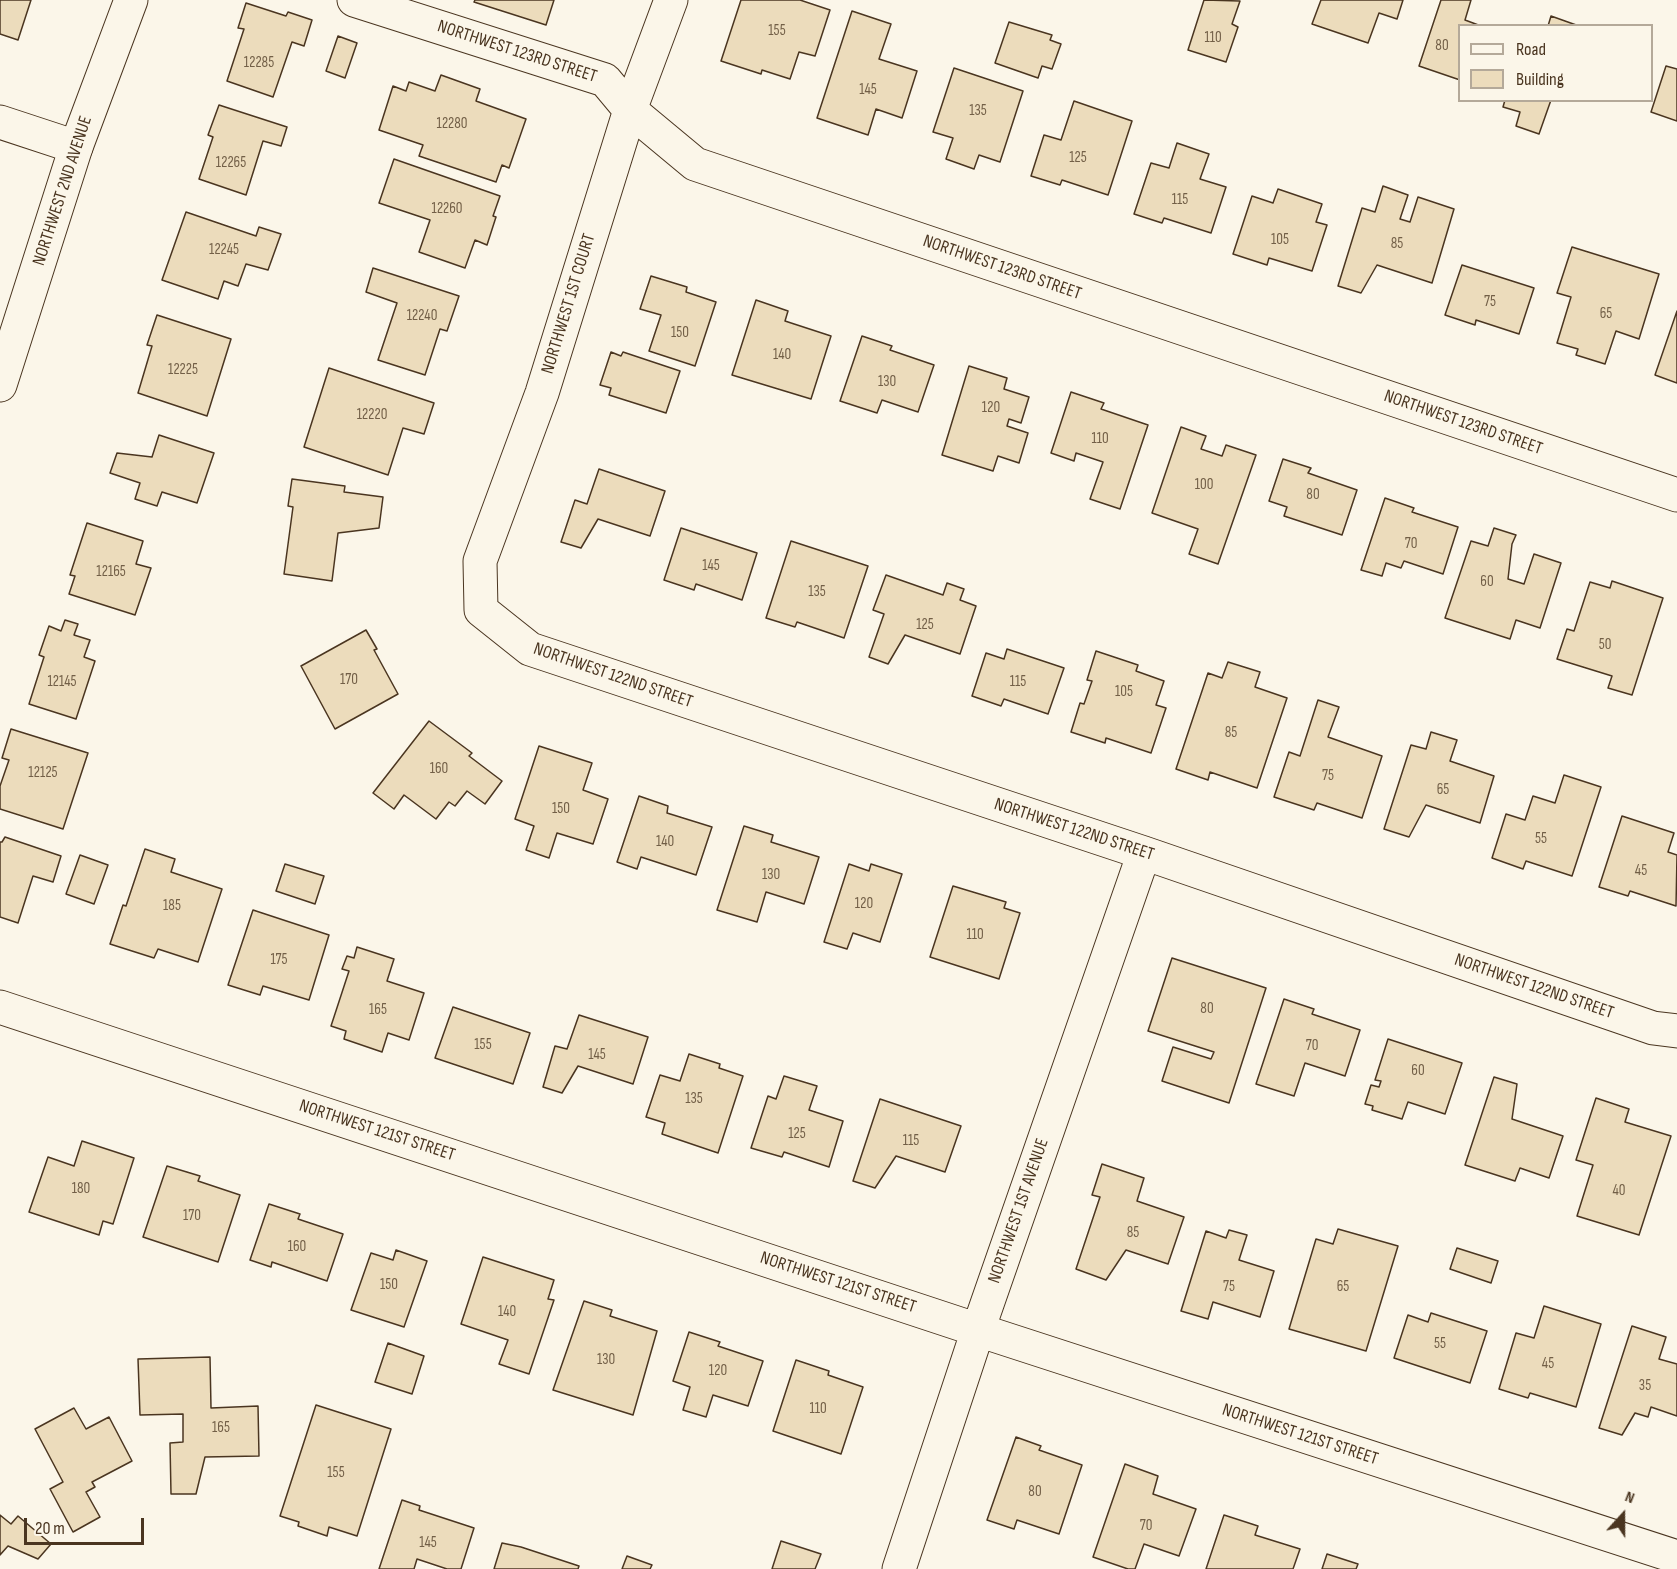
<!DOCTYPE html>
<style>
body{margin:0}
#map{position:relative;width:1677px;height:1569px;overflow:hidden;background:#fbf6e9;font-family:"Sofia Sans Condensed",sans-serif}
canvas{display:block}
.legend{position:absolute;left:1458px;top:24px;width:195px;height:78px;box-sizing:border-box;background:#fbf6e9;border:2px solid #b4a999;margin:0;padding:8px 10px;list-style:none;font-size:18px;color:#4a3520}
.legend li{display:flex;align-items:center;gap:12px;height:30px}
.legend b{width:30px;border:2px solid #b4a999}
.north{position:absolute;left:1593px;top:1485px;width:60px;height:60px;-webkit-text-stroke:4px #fbf6e9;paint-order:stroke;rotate:21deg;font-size:16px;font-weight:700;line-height:24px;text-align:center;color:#4a3520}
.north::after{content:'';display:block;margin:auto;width:21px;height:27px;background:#4a3520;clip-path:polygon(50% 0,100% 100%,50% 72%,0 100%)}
.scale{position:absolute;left:24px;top:1518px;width:120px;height:27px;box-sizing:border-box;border:3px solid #4a3520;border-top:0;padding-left:8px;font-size:18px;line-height:21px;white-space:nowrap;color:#4a3520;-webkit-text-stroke:4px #fbf6e9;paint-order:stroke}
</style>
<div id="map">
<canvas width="1677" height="1569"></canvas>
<ul class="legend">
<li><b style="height:8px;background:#fbf6e9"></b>Road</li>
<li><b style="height:16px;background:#ecdcbc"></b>Building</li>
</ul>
<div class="north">N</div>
<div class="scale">20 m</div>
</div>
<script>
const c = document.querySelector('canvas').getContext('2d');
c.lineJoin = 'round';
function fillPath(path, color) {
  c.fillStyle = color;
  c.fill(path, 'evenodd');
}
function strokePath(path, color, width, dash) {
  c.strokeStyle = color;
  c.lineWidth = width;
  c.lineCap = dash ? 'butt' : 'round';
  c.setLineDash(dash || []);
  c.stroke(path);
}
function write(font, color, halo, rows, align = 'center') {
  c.font = font + ' "Sofia Sans Condensed",sans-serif';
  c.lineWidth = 4.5;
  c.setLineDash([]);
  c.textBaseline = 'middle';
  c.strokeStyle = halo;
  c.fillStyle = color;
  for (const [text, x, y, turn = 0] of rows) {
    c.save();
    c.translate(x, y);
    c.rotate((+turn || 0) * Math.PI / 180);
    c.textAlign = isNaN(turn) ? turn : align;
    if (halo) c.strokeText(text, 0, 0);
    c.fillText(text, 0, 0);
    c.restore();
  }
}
const building = new Path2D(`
 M 0,0 L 31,0 L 18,40 L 0,34 Z
 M 475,0 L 554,0 L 546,25 L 474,2 Z
 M 741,0 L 800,0 L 830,10 L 815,56 L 799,52 L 790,79 L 762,70 L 761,74 L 721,61 Z
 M 1204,0 L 1240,1 L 1232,24 L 1238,27 L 1226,62 L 1188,50 Z
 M 1321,0 L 1403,0 L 1397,19 L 1379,13 L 1368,43 L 1312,24 Z
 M 1441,0 L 1471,0 L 1465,20 L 1481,26 L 1460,26 L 1460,80 L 1419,66 Z
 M 246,3 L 286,16 L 288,12 L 312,20 L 304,46 L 292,42 L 273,97 L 227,81 L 244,29 L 238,28 Z
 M 852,11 L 891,24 L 879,59 L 917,71 L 902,118 L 876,109 L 868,135 L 817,118 Z
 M 1551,16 L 1579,26 L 1548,26 Z
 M 1009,22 L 1052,35 L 1050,40 L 1061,44 L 1052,69 L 1042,66 L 1038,78 L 995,63 Z
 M 338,36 L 357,43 L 345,78 L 326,71 Z
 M 1666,66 L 1677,69 L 1677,121 L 1651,112 Z
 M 954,68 L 1023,91 L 1000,162 L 979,155 L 974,169 L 946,159 L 953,138 L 933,132 Z
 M 441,75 L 480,89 L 476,101 L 526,119 L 509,168 L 502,165 L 496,182 L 419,156 L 423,145 L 379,130 L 393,86 L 406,91 L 409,82 L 435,91 Z
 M 1505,100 L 1551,100 L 1539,134 L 1516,126 L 1520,112 L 1503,107 Z
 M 1074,101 L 1132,121 L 1108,195 L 1062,180 L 1060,185 L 1031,176 L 1044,135 L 1061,140 Z
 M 219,105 L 287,127 L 281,146 L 263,141 L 246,195 L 199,179 L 213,137 L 208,135 Z
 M 1177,143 L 1209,154 L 1200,179 L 1226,187 L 1211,233 L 1164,218 L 1162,223 L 1134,214 L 1151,163 L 1169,168 Z
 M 394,159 L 500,196 L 493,216 L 496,217 L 487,245 L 475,240 L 465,268 L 419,252 L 430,220 L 379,203 Z
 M 1383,186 L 1408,195 L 1400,219 L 1410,222 L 1418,197 L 1454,209 L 1432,283 L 1377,265 L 1361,293 L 1338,286 L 1362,208 L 1375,212 Z
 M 1278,189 L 1322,204 L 1316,222 L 1327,225 L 1312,271 L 1269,258 L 1267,265 L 1233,254 L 1252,196 L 1273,203 Z
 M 186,212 L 256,236 L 259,227 L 281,234 L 268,270 L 246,264 L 238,286 L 224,281 L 218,299 L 162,280 Z
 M 1572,247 L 1659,274 L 1639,339 L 1616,331 L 1605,364 L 1576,355 L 1578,349 L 1557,343 L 1571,297 L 1557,293 Z
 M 1462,265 L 1534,288 L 1519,334 L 1476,320 L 1475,325 L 1445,315 Z
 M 373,268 L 459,296 L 447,331 L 440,329 L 425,375 L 378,360 L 397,303 L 366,292 Z
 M 651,276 L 687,287 L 686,292 L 716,302 L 695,366 L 649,351 L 661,315 L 640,309 Z
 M 756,300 L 788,311 L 785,321 L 831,336 L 811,399 L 732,375 Z
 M 1677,311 L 1677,383 L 1655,375 Z
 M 157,315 L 231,339 L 207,416 L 138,393 L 152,346 L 147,345 Z
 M 862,336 L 892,346 L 890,350 L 934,365 L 918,412 L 882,400 L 877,413 L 840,401 Z
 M 611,352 L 621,356 L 623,352 L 680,371 L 666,413 L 609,395 L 611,388 L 600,385 Z
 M 969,366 L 1007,378 L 1004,389 L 1029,397 L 1021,423 L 1009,419 L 1007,426 L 1028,433 L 1019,463 L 998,456 L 993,471 L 942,455 Z
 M 329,368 L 434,403 L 424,434 L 403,428 L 388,475 L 304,447 Z
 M 1071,392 L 1104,403 L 1101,409 L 1148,425 L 1120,509 L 1090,499 L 1103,462 L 1076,453 L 1074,461 L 1051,453 Z
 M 1181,427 L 1206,436 L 1201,449 L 1222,456 L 1226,445 L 1256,455 L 1218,564 L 1189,554 L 1198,529 L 1152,513 Z
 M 159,435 L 214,453 L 197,503 L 162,492 L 157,506 L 135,499 L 140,483 L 110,473 L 117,453 L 152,457 Z
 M 1283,459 L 1311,468 L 1308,473 L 1357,490 L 1342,535 L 1284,516 L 1287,507 L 1269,501 Z
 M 599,469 L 665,491 L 650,536 L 598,519 L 581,548 L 561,542 L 575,500 L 587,504 Z
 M 292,479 L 345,486 L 344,492 L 383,497 L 379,528 L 338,533 L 332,581 L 284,574 L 293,507 L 288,506 Z
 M 1385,498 L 1414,508 L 1412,512 L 1458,527 L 1443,574 L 1404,561 L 1401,568 L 1386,563 L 1382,576 L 1361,570 Z
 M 87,523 L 143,541 L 136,564 L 151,568 L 135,615 L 69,594 L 75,576 L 70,575 Z
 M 681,528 L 757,553 L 742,600 L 696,584 L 694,590 L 664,580 Z
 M 1494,528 L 1516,535 L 1512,544 L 1508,579 L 1524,584 L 1534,554 L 1561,563 L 1540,628 L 1516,620 L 1510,639 L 1445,618 L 1471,541 L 1488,546 Z
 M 791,541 L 868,566 L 844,638 L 797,622 L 795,627 L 766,618 Z
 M 886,575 L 943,595 L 947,583 L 964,589 L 960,600 L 976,606 L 960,654 L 905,635 L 888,664 L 869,657 L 884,614 L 873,610 Z
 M 1612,581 L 1663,598 L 1632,695 L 1608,688 L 1612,676 L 1557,659 L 1567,629 L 1574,631 L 1590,582 L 1610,588 Z
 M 65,620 L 78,624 L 74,635 L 90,640 L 84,657 L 95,661 L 76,719 L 29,704 L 44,657 L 39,655 L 49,626 L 61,631 Z
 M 366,630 L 377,649 L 374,650 L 398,694 L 335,729 L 301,666 Z
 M 1007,649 L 1064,668 L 1048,714 L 1004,699 L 1001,706 L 972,696 L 986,653 L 1004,659 Z
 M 1096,651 L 1138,665 L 1136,671 L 1164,681 L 1156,705 L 1166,708 L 1151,753 L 1106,738 L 1105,743 L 1071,732 L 1080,703 L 1084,704 L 1092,681 L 1087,680 Z
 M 1228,662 L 1260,672 L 1255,687 L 1287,698 L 1257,788 L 1210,772 L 1208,780 L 1176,769 L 1208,673 L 1222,678 Z
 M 1318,700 L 1339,707 L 1328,737 L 1382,756 L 1362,818 L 1317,803 L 1314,810 L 1274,797 L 1289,752 L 1300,756 Z
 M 429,721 L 472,753 L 469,756 L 502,781 L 485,804 L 467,791 L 455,806 L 449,802 L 436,819 L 404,795 L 394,809 L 373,793 Z
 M 11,729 L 88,753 L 63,829 L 0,809 L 0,786 L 9,760 L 2,758 Z
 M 1431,732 L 1457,740 L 1450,761 L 1494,776 L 1480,823 L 1426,805 L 1409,837 L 1384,829 L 1411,745 L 1426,749 Z
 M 539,746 L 592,763 L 583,790 L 608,799 L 593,844 L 557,833 L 549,858 L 526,850 L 534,826 L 515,819 Z
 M 1564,775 L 1601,787 L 1572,876 L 1526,861 L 1523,869 L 1492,858 L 1506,814 L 1525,820 L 1533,796 L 1555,803 Z
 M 639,796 L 668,806 L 667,813 L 712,827 L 696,875 L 641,857 L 637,869 L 617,862 Z
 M 1622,816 L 1674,833 L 1668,852 L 1677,855 L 1676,906 L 1630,891 L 1628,896 L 1599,887 Z
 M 744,826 L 773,835 L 771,842 L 819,857 L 804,904 L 766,892 L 757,922 L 717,910 Z
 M 5,837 L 61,856 L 53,882 L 33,876 L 18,923 L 0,917 L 0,842 L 2,842 Z
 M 145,849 L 175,859 L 171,872 L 222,889 L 198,962 L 158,949 L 154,958 L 110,944 L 123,905 L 126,906 Z
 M 80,855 L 108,865 L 94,904 L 66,894 Z
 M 285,864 L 324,876 L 315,904 L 276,891 Z
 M 849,864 L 869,871 L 871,864 L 902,874 L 880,942 L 853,933 L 847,949 L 824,942 Z
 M 953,886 L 1006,902 L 1004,908 L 1020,913 L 999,979 L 930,957 Z
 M 253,910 L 329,935 L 309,1000 L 263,986 L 260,995 L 228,985 Z
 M 357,947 L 394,959 L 387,981 L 424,993 L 409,1040 L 388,1033 L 382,1052 L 344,1039 L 346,1031 L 331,1026 L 349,971 L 342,969 L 347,956 L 354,958 Z
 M 1172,958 L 1266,988 L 1229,1103 L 1162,1081 L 1173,1047 L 1211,1059 L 1214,1052 L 1148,1031 Z
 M 1284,999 L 1314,1009 L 1312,1014 L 1360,1030 L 1345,1076 L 1305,1063 L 1294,1096 L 1256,1084 Z
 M 453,1007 L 530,1033 L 513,1084 L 435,1058 Z
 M 579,1015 L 648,1037 L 633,1084 L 578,1066 L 562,1093 L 543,1087 L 555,1046 L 567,1049 Z
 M 1388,1039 L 1462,1063 L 1445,1114 L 1408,1102 L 1402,1119 L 1372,1110 L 1373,1106 L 1365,1104 L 1371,1085 L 1379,1087 L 1381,1081 L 1375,1080 Z
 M 689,1054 L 720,1064 L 719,1068 L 743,1076 L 718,1153 L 662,1134 L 665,1123 L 646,1117 L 660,1075 L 680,1081 Z
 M 784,1076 L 817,1086 L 809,1110 L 843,1121 L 829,1167 L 784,1152 L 782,1157 L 751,1148 L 768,1096 L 776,1099 Z
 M 1494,1077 L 1517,1084 L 1512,1119 L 1563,1136 L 1549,1178 L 1520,1168 L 1515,1181 L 1465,1165 Z
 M 1596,1098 L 1629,1109 L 1625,1122 L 1671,1136 L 1639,1235 L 1577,1216 L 1593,1165 L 1576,1160 Z
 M 880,1099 L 961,1126 L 945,1172 L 896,1156 L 875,1188 L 853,1181 Z
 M 82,1141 L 134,1158 L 113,1224 L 103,1221 L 99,1235 L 29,1212 L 48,1157 L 74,1166 Z
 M 1102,1164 L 1144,1178 L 1137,1201 L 1184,1217 L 1168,1264 L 1126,1250 L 1106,1280 L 1076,1269 L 1100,1197 L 1092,1195 Z
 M 167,1166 L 200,1176 L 198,1181 L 240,1195 L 218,1262 L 143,1237 Z
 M 269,1204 L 300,1214 L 298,1219 L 343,1234 L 327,1281 L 272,1262 L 271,1267 L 250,1260 Z
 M 1338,1229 L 1398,1246 L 1366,1351 L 1289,1329 L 1316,1239 L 1333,1244 Z
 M 1229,1230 L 1247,1235 L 1239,1260 L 1274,1271 L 1260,1317 L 1213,1302 L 1208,1319 L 1181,1311 L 1206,1231 L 1226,1238 Z
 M 1457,1248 L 1498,1261 L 1491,1283 L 1450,1269 Z
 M 396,1250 L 427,1261 L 404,1327 L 351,1310 L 371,1253 L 393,1260 Z
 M 483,1257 L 554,1280 L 548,1299 L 554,1300 L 529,1374 L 499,1364 L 508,1340 L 461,1324 Z
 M 584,1301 L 612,1310 L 610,1316 L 657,1331 L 633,1415 L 553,1390 Z
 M 1544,1306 L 1601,1324 L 1576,1407 L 1530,1393 L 1528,1398 L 1499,1389 L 1516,1333 L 1534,1338 Z
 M 1431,1313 L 1487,1331 L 1470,1383 L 1394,1358 L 1408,1315 L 1428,1322 Z
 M 1632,1326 L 1666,1337 L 1659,1359 L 1677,1364 L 1677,1416 L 1651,1407 L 1648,1417 L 1635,1413 L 1622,1435 L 1599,1428 Z
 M 689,1332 L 720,1342 L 718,1346 L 763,1361 L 748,1406 L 713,1395 L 706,1417 L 683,1410 L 690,1387 L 673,1381 Z
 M 388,1343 L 424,1356 L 412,1394 L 375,1382 Z
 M 210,1357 L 211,1408 L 258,1406 L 259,1456 L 205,1457 L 196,1494 L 171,1494 L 170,1443 L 183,1442 L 183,1414 L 140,1415 L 138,1359 Z
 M 796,1360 L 829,1371 L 828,1375 L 863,1387 L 841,1454 L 773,1431 Z
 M 316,1405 L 391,1429 L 357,1536 L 329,1527 L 327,1536 L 298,1526 L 299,1522 L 280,1516 Z
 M 74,1408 L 86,1429 L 109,1417 L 132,1461 L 92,1482 L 95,1487 L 86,1492 L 100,1517 L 73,1532 L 50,1489 L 63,1482 L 35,1429 Z
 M 1016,1437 L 1041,1446 L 1039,1450 L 1082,1465 L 1059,1534 L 1017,1520 L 1014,1529 L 987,1520 Z
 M 1125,1464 L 1158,1476 L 1153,1494 L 1196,1509 L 1179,1556 L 1144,1544 L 1135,1569 L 1128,1569 L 1093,1557 Z
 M 402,1500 L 420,1506 L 419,1510 L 474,1528 L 461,1569 L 447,1569 L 417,1559 L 414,1569 L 379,1569 Z
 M 0,1515 L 11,1524 L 18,1516 L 51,1544 L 38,1559 L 8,1546 L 0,1555 Z
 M 1224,1515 L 1258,1526 L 1255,1535 L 1300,1549 L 1293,1569 L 1206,1569 Z
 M 781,1541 L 821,1554 L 815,1569 L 772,1569 Z
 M 502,1543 L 521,1547 L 579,1566 L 578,1569 L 494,1569 Z
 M 1327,1554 L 1358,1564 L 1356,1569 L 1322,1569 Z
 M 627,1556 L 652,1565 L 650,1569 L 622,1569 Z`);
const street = new Path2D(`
 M 354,0 L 605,80 L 630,110 L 695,164 L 1677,495
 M 671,0 L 630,110 L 542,393 L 480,561 L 481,610 L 530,649 L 1144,853 L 1653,1028 L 1677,1031
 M 0,122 L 76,147
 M 0,1007 L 978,1330 L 1677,1557
 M 899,1569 L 978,1330 L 1144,853`);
const secondary = new Path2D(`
 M 0,385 L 76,147 L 131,0`);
const numberNames = [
 ["155",777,31],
 ["110",1213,38],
 ["80",1442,46],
 ["12285",259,63],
 ["145",868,90],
 ["135",978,111],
 ["12280",452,124],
 ["125",1078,158],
 ["12265",231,163],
 ["115",1180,200],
 ["12260",447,209],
 ["105",1280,240],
 ["85",1397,244],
 ["12245",224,250],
 ["75",1490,302],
 ["65",1606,314],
 ["12240",422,316],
 ["150",680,333],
 ["140",782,355],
 ["12225",183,370],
 ["130",887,382],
 ["120",991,408],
 ["12220",372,415],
 ["110",1100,439],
 ["100",1204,485],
 ["80",1313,495],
 ["70",1411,544],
 ["145",711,566],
 ["12165",111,572],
 ["60",1487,582],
 ["135",817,592],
 ["125",925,625],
 ["50",1605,645],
 ["170",349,680],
 ["12145",62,682],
 ["115",1018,682],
 ["105",1124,692],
 ["85",1231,733],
 ["160",439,769],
 ["12125",43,773],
 ["75",1328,776],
 ["65",1443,790],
 ["150",561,809],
 ["55",1541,839],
 ["140",665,842],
 ["45",1641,871],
 ["130",771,875],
 ["120",864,904],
 ["185",172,906],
 ["110",975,935],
 ["175",279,960],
 ["80",1207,1009],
 ["165",378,1010],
 ["155",483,1045],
 ["70",1312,1046],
 ["145",597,1055],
 ["60",1418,1071],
 ["135",694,1099],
 ["125",797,1134],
 ["115",911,1141],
 ["180",81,1189],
 ["40",1619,1191],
 ["170",192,1216],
 ["85",1133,1233],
 ["160",297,1247],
 ["150",389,1285],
 ["75",1229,1287],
 ["65",1343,1287],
 ["140",507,1312],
 ["55",1440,1344],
 ["130",606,1360],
 ["45",1548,1364],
 ["120",718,1371],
 ["35",1645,1386],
 ["110",818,1409],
 ["165",221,1428],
 ["155",336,1473],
 ["80",1035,1492],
 ["70",1146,1526],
 ["145",428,1543]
];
const streetNames = [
 ["NORTHWEST 123RD STREET",517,52,18],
 ["NORTHWEST 2ND AVENUE",63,191,-72],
 ["NORTHWEST 123RD STREET",1002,268,19],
 ["NORTHWEST 1ST COURT",569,304,-73],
 ["NORTHWEST 123RD STREET",1463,423,19],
 ["NORTHWEST 122ND STREET",613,676,19],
 ["NORTHWEST 122ND STREET",1074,830,18],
 ["NORTHWEST 122ND STREET",1534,987,19],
 ["NORTHWEST 121ST STREET",377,1131,18],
 ["NORTHWEST 1ST AVENUE",1019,1211,-71],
 ["NORTHWEST 121ST STREET",838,1283,18],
 ["NORTHWEST 121ST STREET",1300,1435,18]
];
fillPath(building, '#ecdcbc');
strokePath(building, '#4a3520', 1.5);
strokePath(street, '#4a3520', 35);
strokePath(secondary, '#4a3520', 35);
strokePath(street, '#fbf6e9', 33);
strokePath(secondary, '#fbf6e9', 33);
write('15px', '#725f47', null, numberNames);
write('18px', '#4a3520', '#fbf6e9', streetNames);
</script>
